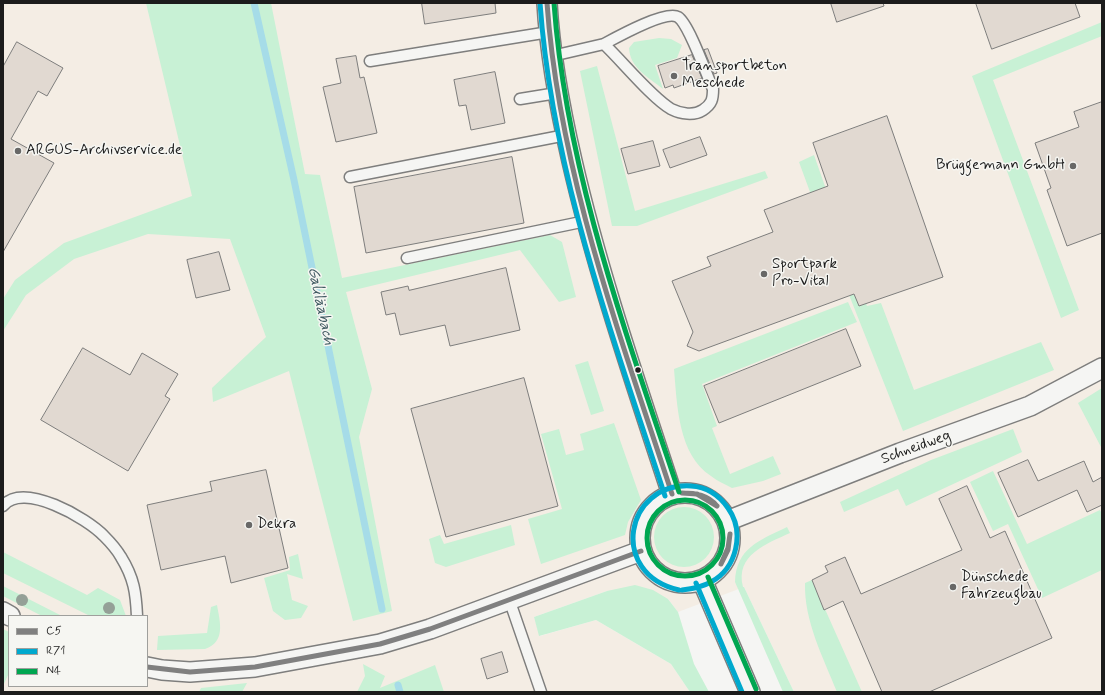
<!DOCTYPE html>
<meta charset="utf-8">
<style>
body{margin:0}
#map{position:relative;width:1105px;height:695px;overflow:hidden;background:#f5f5f3;font-family:Mynerve,sans-serif}
canvas{display:block}
.frame{position:absolute;inset:0;border:4px solid #1c1c1c;pointer-events:none}
.legend{position:absolute;left:8px;top:615px;width:140px;height:72px;box-sizing:border-box;background:#f6f6f2;border:1px solid #9f9f9c;margin:0;padding:5px 7px;list-style:none;font-size:12px;color:#1c1c1c}
.legend li{display:flex;align-items:center;gap:8px;height:20px}
.legend b{width:20px;border:1px solid #9f9f9c}
</style>
<div id="map">
<canvas width="1105" height="695"></canvas>
<div class="frame"></div>
<ul class="legend">
<li><b style="height:5px;background:#808080"></b>C5</li>
<li><b style="height:5px;background:#00a9ce"></b>R71</li>
<li><b style="height:5px;background:#00a651"></b>N4</li>
</ul>
</div>
<script>
const c = document.querySelector('canvas').getContext('2d');
c.lineJoin = 'round';
function fillPath(path, color) {
  c.fillStyle = color;
  c.fill(path, 'evenodd');
}
function strokePath(path, color, width, dash) {
  c.strokeStyle = color;
  c.lineWidth = width;
  c.lineCap = dash ? 'butt' : 'round';
  c.setLineDash(dash || []);
  c.stroke(path);
}
function write(font, color, halo, rows, align = 'center') {
  c.font = font + ' Mynerve,sans-serif';
  c.lineWidth = 3;
  c.setLineDash([]);
  c.textBaseline = 'middle';
  c.strokeStyle = halo;
  c.fillStyle = color;
  for (const [text, x, y, turn = 0] of rows) {
    c.save();
    c.translate(x, y);
    c.rotate((+turn || 0) * Math.PI / 180);
    c.textAlign = isNaN(turn) ? turn : align;
    if (halo) c.strokeText(text, 0, 0);
    c.fillText(text, 0, 0);
    c.restore();
  }
}
const built = new Path2D(`
 M 3,3 L 1102,3 L 1102,692 L 794,692 L 744,587 L 678,612 L 668,599 L 607,591 L 534,617 L 540,636 L 596,620 L 671,664 L 690,692 L 3,692 ZM 9,616 L 147,616 L 147,686 L 9,686 Z`);
const green = new Path2D(`
 M 146,3 L 271,3 L 305,174 L 320,175 L 342,278 L 550,235 L 562,242 L 576,297 L 559,302 L 520,250 L 346,292 L 372,389 L 359,437 L 392,611 L 353,621 L 289,371 L 213,402 L 212,388 L 266,337 L 230,239 L 148,234 L 74,259 L 26,295 L 3,331 L 3,299 L 15,280 L 64,243 L 192,196 Z
 M 1102,22 L 1102,36 L 993,80 L 1079,310 L 1061,318 L 972,76 Z
 M 659,38 L 671,39 L 682,45 L 677,58 L 655,65 L 663,89 C 648,77 630,68 629,48 L 634,42 Z
 M 597,66 L 635,211 L 765,171 L 768,178 L 637,226 L 612,226 L 580,71 Z
 M 814,155 L 867,306 L 881,303 L 914,390 L 1041,342 L 1054,370 L 903,431 L 832,252 L 799,162 Z
 M 848,302 L 857,322 L 702,384 L 717,426 L 712,428 L 730,474 L 773,456 L 781,474 L 763,481 L 732,488 C 725,484 717,481 711,476 C 678,455 677,404 674,369 Z
 M 588,361 L 604,411 L 591,415 L 575,365 Z
 M 1102,388 L 1102,447 L 1101,447 L 1078,403 Z
 M 614,423 L 641,500 L 628,522 L 625,535 L 541,564 L 528,519 L 562,509 L 541,434 L 559,429 L 566,455 L 584,450 L 580,434 Z
 M 1013,429 L 1022,452 L 906,506 L 898,489 L 844,512 L 840,502 L 931,460 Z
 M 993,471 L 1027,544 L 1100,510 L 1102,514 L 1102,570 L 1042,598 L 1008,524 L 993,531 L 970,482 Z
 M654 537a30 30 0 1 1 60 0a30 30 0 1 1-60 0Z
 M 511,525 L 515,545 L 446,567 L 435,563 L 429,539 L 440,535 L 444,544 Z
 M 787,527 L 790,533 C 766,544 735,555 743,587 L 744,587 L 794,692 L 783,692 L 735,582 C 736,548 760,540 787,527 Z
 M 3,552 L 87,595 L 98,588 L 120,600 L 126,616 L 90,616 L 3,573 Z
 M 298,554 L 303,579 L 287,574 L 292,600 L 308,606 L 301,618 L 285,620 L 273,611 L 264,578 L 290,570 L 289,557 Z
 M 812,580 L 862,692 L 837,692 C 823,657 804,621 805,583 Z
 M 635,585 L 653,590 L 668,599 L 678,612 L 694,664 L 709,692 L 690,692 L 671,664 L 596,620 L 539,636 L 534,617 L 607,591 Z
 M 3,586 L 62,616 L 42,616 L 3,596 Z
 M 217,605 C 220,622 226,642 205,649 L 157,650 L 158,636 L 207,633 L 211,607 Z
 M 3,629 L 9,632 L 9,673 L 3,686 Z
 M 363,664 L 385,676 L 380,688 L 435,665 L 444,692 L 357,692 L 365,676 Z
 M 247,683 L 242,692 L 199,692 L 201,688 Z`);
const stream = new Path2D(`
 M 254,3 L 294,180 L 382,609
 M 398,685 L 400,692`);
const building = new Path2D(`
 M 422,3 L 495,3 L 496,13 L 425,24 Z
 M 831,3 L 883,3 L 884,6 L 837,22 Z
 M 976,3 L 1075,3 L 1080,17 L 992,49 Z
 M 17,42 L 63,68 L 47,96 L 38,91 L 11,139 L 54,163 L 3,252 L 3,67 Z
 M 708,49 L 717,73 L 714,74 L 704,50 Z
 M 692,55 L 702,78 L 674,88 L 673,85 L 665,88 L 658,66 Z
 M 356,56 L 360,78 L 364,77 L 377,133 L 336,142 L 323,87 L 341,83 L 336,59 Z
 M 495,72 L 505,123 L 471,130 L 466,105 L 459,106 L 454,80 Z
 M 1102,102 L 1102,233 L 1067,246 L 1047,190 L 1051,188 L 1035,143 L 1079,127 L 1074,112 Z
 M 887,116 L 943,277 L 859,306 L 854,294 L 699,351 L 687,346 L 693,332 L 672,281 L 711,266 L 707,257 L 773,232 L 764,210 L 828,186 L 813,143 Z
 M 700,137 L 707,155 L 670,168 L 663,150 Z
 M 653,141 L 660,166 L 628,174 L 621,149 Z
 M 512,157 L 524,223 L 366,253 L 354,187 Z
 M 219,252 L 230,290 L 196,298 L 187,260 Z
 M 506,268 L 520,330 L 450,346 L 445,325 L 400,335 L 395,313 L 386,315 L 381,292 L 408,286 L 409,290 Z
 M 846,329 L 861,366 L 719,423 L 704,386 Z
 M 83,348 L 130,375 L 142,353 L 178,374 L 165,396 L 170,399 L 128,471 L 41,420 Z
 M 524,378 L 558,506 L 446,537 L 411,409 Z
 M 1028,460 L 1038,481 L 1084,461 L 1093,482 L 1102,477 L 1102,505 L 1087,512 L 1077,490 L 1018,517 L 998,473 Z
 M 266,470 L 288,568 L 231,583 L 225,556 L 161,570 L 147,505 L 212,491 L 210,482 Z
 M 967,486 L 990,538 L 1005,531 L 1052,638 L 929,692 L 882,692 L 843,601 L 824,610 L 812,580 L 828,572 L 825,566 L 845,557 L 861,594 L 962,550 L 939,499 Z
 M 502,652 L 508,672 L 487,679 L 481,659 Z`);
const service = new Path2D(`
 M 552,56 L 604,44 C 622,61 651,97 671,109 C 681,114 694,116 703,110 C 712,104 713,99 713,89 C 707,76 689,24 678,17 C 666,10 617,37 604,44
 M 370,61 L 549,32
 M 520,99 L 557,93
 M 350,177 L 566,135
 M 407,258 L 586,221
 M 3,506 C 23,481 87,518 104,536 C 110,542 117,550 121,557 C 134,578 136,593 137,616
 M 509,599 L 541,692`);
const minor = new Path2D(`
 M 547,3 C 550,57 560,109 572,161 C 598,274 636,384 672,494
 M640 538a45 45 0 1 1 90 0a45 45 0 1 1-90 0Z
 M 727,521 L 900,453 L 1030,406 L 1102,368
 M 702,580 L 750,692
 M 3,612 L 10,616
 M 147,667 L 162,670 L 190,672 L 255,667 L 380,644 L 430,629 L 641,551`);
const bus1 = new Path2D(`
 M 547,3 C 559,172 620,335 672,494
 M 682,493 L 697,494 L 717,506
 M 682,493 C 696,493 708,495 717,506
 M 721,564 L 728,548 L 730,534
 M 721,564 L 728,550 L 730,534
 M 147,667 L 190,672 L 255,667 L 380,644 L 430,629 L 641,551`);
const bus2 = new Path2D(`
 M 540,3 C 552,173 613,336 665,496
 M 696,583 L 742,692
 M 679,590 C 608,574 625,482 691,486 C 707,487 719,495 728,508 C 745,532 737,568 711,582 C 702,587 692,589 682,590`);
const bus3 = new Path2D(`
 M 554,3 C 566,171 626,333 679,492
 M647 538a38 38 0 1 1 76 0a38 38 0 1 1-76 0Z
 M 708,577 L 756,689`);
const trees = [
 [22,600],
 [109,608]
];
const markers = [
 [674,76,4,"#686867"],
 [18,151,4,"#686867"],
 [1073,166,4,"#686867"],
 [764,274,4,"#686867"],
 [638,370,3.5,"#1c1c1c"],
 [249,525,4,"#686867"],
 [953,587,4,"#686867"]
];
const poiNames = [
 ["Transportbeton",682,67],
 ["Meschede",682,84],
 ["ARGUS-Archivservice.de",26,151],
 ["Brüggemann GmbH",1065,166,"right"],
 ["Sportpark",772,265],
 ["Pro-Vital",772,282],
 ["Dekra",257,525],
 ["Dünschede",961,578],
 ["Fahrzeugbau",961,595]
];
const streetNames = [
 ["Schneidweg",916,448,-20]
];
const waterNames = [
 ["Galiläabach",320,306,78]
];
fillPath(built, '#f4ede4');
fillPath(green, '#c8f1d5');
strokePath(stream, '#a6dce8', 7);
fillPath(building, '#e1d9d1');
strokePath(building, '#7e7e7d', 1);
strokePath(service, '#7e7e7d', 13);
strokePath(minor, '#7e7e7d', 22);
strokePath(service, '#f5f5f3', 10);
strokePath(minor, '#f5f5f3', 19);
strokePath(bus1, '#808080', 5);
strokePath(bus2, '#00a9ce', 5);
strokePath(bus3, '#00a651', 5);
c.fillStyle = '#94a097';
for (const [x, y] of trees) {
  c.beginPath();
  c.arc(x, y, 6, 0, 2 * Math.PI);
  c.fill();
}
for (const [x, y, r, color] of markers) {
  const dot = new Path2D();
  dot.arc(x, y, r, 0, 2 * Math.PI);
  c.fillStyle = color;
  c.fill(dot);
  strokePath(dot, '#f6f6f2', 1.5);
}
write('15px', '#1c1c1c', '#f6f6f2', poiNames, 'left');
write('15px', '#1c1c1c', '#f6f6f2', streetNames);
write('italic 16px', '#405b62', '#f6f6f2', waterNames);
</script>
